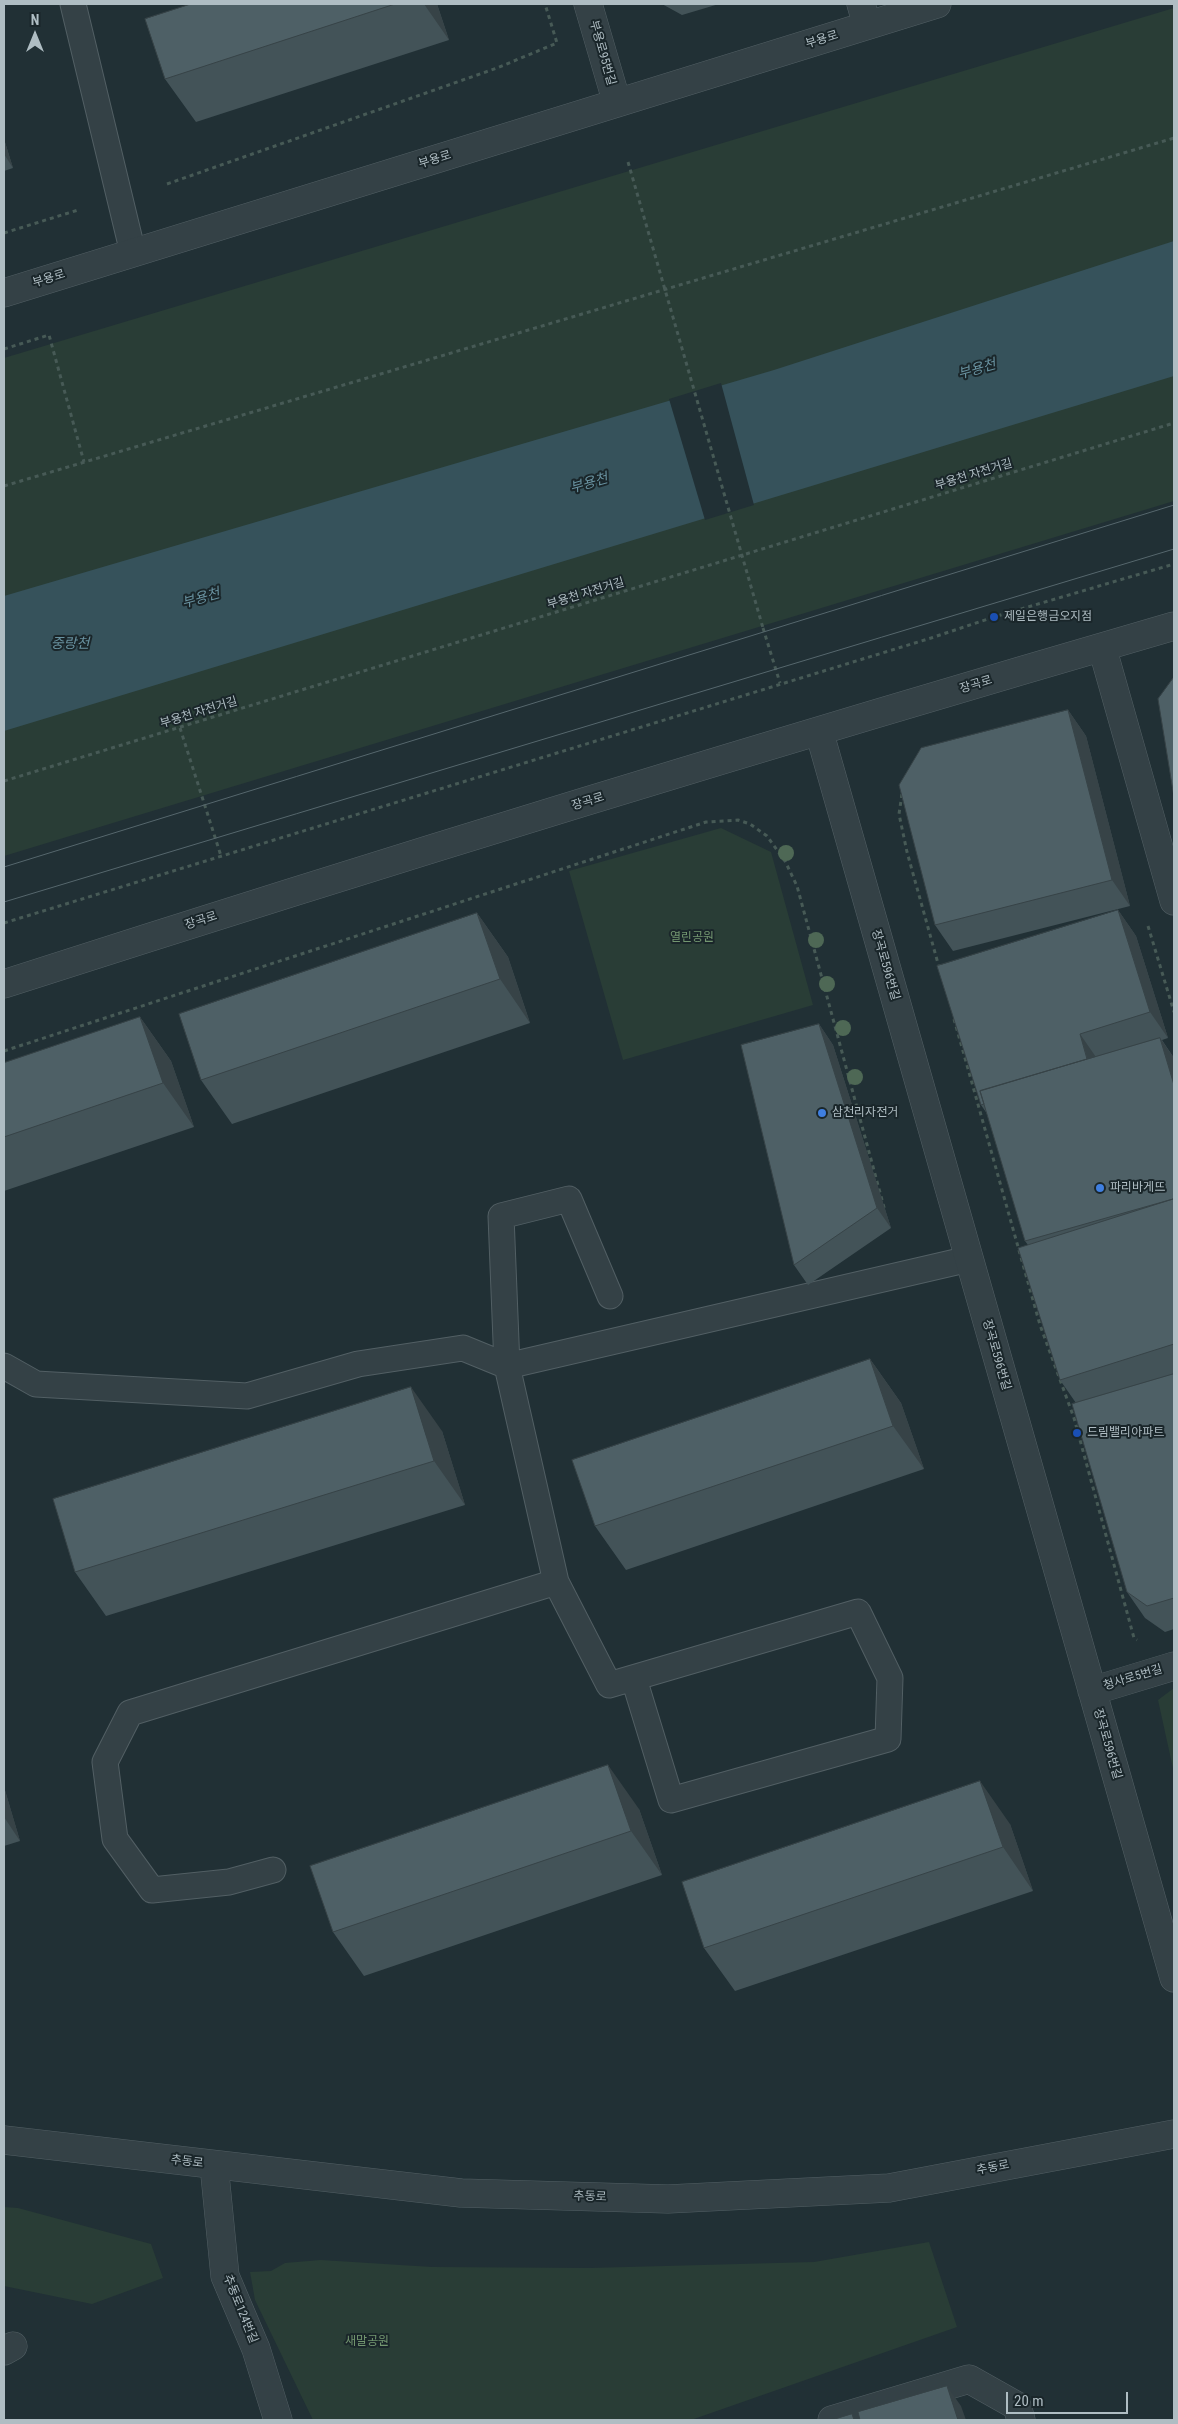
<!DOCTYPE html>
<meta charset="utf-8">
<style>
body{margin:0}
#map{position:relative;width:1178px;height:2424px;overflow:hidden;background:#213035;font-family:"Roboto Condensed",sans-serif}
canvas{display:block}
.frame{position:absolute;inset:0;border:5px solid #afbdc3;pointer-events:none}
.north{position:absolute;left:10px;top:10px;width:50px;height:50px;-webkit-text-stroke:4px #1a262a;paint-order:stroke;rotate:0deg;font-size:14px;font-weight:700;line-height:20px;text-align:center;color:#afbdc3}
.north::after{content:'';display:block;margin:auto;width:18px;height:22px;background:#afbdc3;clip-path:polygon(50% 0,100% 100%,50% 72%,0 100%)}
.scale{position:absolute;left:1006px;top:2392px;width:122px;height:22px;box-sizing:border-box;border:2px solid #afbdc3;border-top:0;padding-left:6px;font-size:15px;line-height:18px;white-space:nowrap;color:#afbdc3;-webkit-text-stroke:4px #1a262a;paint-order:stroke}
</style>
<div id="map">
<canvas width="1178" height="2424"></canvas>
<div class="frame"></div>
<div class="north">N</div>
<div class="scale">20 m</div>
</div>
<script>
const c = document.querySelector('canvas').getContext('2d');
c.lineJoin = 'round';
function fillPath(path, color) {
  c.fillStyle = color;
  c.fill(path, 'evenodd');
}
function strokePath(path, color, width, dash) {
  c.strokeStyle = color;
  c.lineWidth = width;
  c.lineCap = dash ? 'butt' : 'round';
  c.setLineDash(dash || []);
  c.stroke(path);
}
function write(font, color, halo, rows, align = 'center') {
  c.font = font + ' "Roboto Condensed","Noto Sans KR",sans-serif';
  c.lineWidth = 4;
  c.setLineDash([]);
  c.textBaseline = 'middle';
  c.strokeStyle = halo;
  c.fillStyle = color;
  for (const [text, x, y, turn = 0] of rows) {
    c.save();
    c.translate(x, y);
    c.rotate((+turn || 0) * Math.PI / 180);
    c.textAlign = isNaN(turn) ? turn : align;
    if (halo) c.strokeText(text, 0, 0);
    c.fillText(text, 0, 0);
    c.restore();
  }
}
const green = new Path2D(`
 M 1174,8 L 1174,501 L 4,856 L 4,358 Z
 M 721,828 L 771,852 L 813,1005 L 623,1060 L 569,871 Z
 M 1174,1688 L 1174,1773 L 1158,1700 Z
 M 4,2207 L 18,2208 L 151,2244 L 163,2278 L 92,2304 L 4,2286 Z
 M 929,2242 L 957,2327 L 691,2420 L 313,2420 L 255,2300 L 250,2272 L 271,2271 L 285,2263 L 321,2260 L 432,2267 L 590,2268 L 814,2262 Z`);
const water = new Path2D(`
 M 1174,241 L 1174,376 L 4,731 L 4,596 L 774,370 Z`);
const pier = new Path2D(`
 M 721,383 L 754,505 L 705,520 L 669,399 Z`);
const path = new Path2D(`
 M 167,184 L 497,68 L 557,43 L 545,4
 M 4,233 L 78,210
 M 4,349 L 49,335 L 84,462
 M 4,486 L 1174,138
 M 763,628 L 780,683
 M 180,728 L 221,856
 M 4,781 L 1174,423
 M 902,794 L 899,814 L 907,852 L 939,967
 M 4,923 L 931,638 L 994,617 L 1174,564
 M 1148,926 L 1174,1012
 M 954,1019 L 1040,1325 L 1074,1418 L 1134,1638 L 1137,1640
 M 4,1051 L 706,822 L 738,820 L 750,824 L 767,836 L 785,861 L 797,886 L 885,1211`);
const lane = new Path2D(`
 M 73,4 L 133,253
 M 610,1296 L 569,1199 L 501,1216 L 507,1366 L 556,1582 L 609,1685 L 858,1612 L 890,1678 L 888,1739 L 671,1800 L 634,1679
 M 4,1366 L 36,1384 L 247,1396 L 358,1364 L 463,1348 L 507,1366 L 969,1259
 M 273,1870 L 229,1882 L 152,1890 L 115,1839 L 105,1762 L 130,1713 L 556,1582`);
const street = new Path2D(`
 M 588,4 L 617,103
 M 861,4 L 867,25
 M 4,293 L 937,4
 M 1102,647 L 1174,901
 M 819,731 L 1174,1978
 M 4,984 C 392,859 782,740 1174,626
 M 1092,1691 L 1174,1666
 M 4,2140 L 461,2193 L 668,2199 L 889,2188 L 1174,2134
 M 214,2165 L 225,2276 L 256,2349 L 278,2420
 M 4,2351 L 13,2346
 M 832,2420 L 969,2379 L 1017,2406 L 1021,2420`);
const tram = new Path2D(`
 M 4,867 L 1174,505
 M 4,902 L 1174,549`);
const pathBridge = new Path2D(`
 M 628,162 L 763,628`);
const trees = [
 [786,853],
 [816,940],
 [827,984],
 [843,1028],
 [855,1077]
];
const wall = new Path2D(`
 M 191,4 L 437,4 L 449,40 L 196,122 L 165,79 Z
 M 662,4 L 719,4 L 682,15 Z
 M 4,139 L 13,168 L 4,171 Z
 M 1068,710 L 1086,736 L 1130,906 L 953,951 L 935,925 Z
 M 1118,910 L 1136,936 L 1168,1038 L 1162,1040 L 1174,1058 L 1174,1629 L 1165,1632 L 1145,1618 L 1127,1592 L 1076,1403 L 1060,1380 L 1028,1245 L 1025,1241 L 988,1115 L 981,1105 Z
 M 477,913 L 508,957 L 530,1023 L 232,1124 L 201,1080 Z
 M 140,1017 L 171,1061 L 194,1127 L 4,1191 L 4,1063 Z
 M 819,1024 L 833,1045 L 891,1228 L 808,1285 L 794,1265 Z
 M 870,1359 L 901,1403 L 924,1469 L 626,1570 L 595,1526 Z
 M 442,1431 L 465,1505 L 106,1616 L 75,1572 Z
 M 4,1787 L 20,1841 L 4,1846 Z
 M 639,1809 L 662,1875 L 364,1976 L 333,1932 Z
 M 1010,1824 L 1033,1891 L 735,1991 L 704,1948 Z`);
const shadedWall = new Path2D(`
 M 424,4 L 437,4 L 449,40 Z
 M 4,139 L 13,168 L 4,154 Z
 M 1068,710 L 1086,736 L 1130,906 L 1112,880 Z
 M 1118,910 L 1136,936 L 1168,1038 L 1150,1012 Z
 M 477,913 L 508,957 L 530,1023 L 500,979 Z
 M 140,1017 L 171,1061 L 194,1127 L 163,1083 Z
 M 819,1024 L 833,1045 L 891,1228 L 877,1208 Z
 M 1080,1034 L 1098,1060 L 1091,1071 Z
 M 1160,1038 L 1174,1058 L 1174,1085 Z
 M 870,1359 L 901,1403 L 924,1469 L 893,1426 Z
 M 411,1387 L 442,1431 L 465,1505 L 434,1461 Z
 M 608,1765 L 639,1809 L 662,1875 L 631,1831 Z
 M 980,1781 L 1010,1824 L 1033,1891 L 1003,1847 Z
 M 4,1787 L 20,1841 L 4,1817 Z
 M 947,2386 L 961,2406 L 966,2420 L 958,2420 Z`);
const building = new Path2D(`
 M 191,4 L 395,4 L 165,79 L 145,19 Z
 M 1174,677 L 1174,797 L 1158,699 Z
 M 1068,710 L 1112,880 L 935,925 L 899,785 L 921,748 Z
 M 1118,910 L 1150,1012 L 1080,1034 L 1087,1059 L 980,1091 L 984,1104 L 981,1105 L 937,966 Z
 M 477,913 L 500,979 L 201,1080 L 179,1014 Z
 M 140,1017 L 163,1083 L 4,1137 L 4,1063 Z
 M 819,1024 L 877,1208 L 794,1265 L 741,1045 Z
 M 1160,1038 L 1174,1085 L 1174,1344 L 1060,1380 L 1018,1248 L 1173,1199 L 1025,1241 L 980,1091 Z
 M 870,1359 L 893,1426 L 595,1526 L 572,1460 Z
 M 1174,1374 L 1174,1598 L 1147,1606 L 1127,1592 L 1072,1404 Z
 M 411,1387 L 434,1461 L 75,1572 L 53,1499 Z
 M 608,1765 L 631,1831 L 333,1932 L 310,1866 Z
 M 980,1781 L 1003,1847 L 704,1948 L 682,1882 Z
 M 947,2386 L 958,2420 L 860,2420 L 858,2412 Z
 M 852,2414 L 854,2420 L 832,2420 Z`);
const markers = [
 [994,617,5,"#1a4fb4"],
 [822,1113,5,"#3f7fe0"],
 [1100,1188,5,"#3f7fe0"],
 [1077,1433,5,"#1a4fb4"]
];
const streetNames = [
 ["부용로",822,40,-17],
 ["부용로95번길",602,53,74],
 ["부용로",435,160,-17],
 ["부용로",49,279,-17],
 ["부용천 자전거길",974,475,-17],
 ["부용천 자전거길",586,594,-17],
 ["장곡로",976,685,-17],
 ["부용천 자전거길",199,713,-17],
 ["장곡로",588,802,-17],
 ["장곡로",201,921,-18],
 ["장곡로596번길",885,965,74],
 ["장곡로596번길",996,1355,74],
 ["청사로5번길",1133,1678,-17],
 ["장곡로596번길",1107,1744,74],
 ["추동로",187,2162,7],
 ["추동로",993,2168,-11],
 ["추동로",590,2197,2],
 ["추동로124번길",240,2309,68]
];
const poiNames = [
 ["제일은행금오지점",1004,617],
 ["삼천리자전거",832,1113],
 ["파리바게뜨",1110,1188],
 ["드림밸리아파트",1087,1433]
];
const parkNames = [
 ["열린공원",692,938],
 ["새말공원",367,2342]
];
const waterNames = [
 ["부용천",977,370,-16],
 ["부용천",589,484,-16],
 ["부용천",201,599,-16],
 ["중랑천",70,644]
];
fillPath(green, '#293d36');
fillPath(water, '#36525b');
fillPath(pier, '#213035');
strokePath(lane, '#525f64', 27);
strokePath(street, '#525f64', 29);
strokePath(path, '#475a56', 3, [4, 4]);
strokePath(lane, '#344146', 25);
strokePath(street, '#344146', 28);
strokePath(tram, '#56676d', 1);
strokePath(pathBridge, '#475a56', 3, [4, 4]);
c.fillStyle = '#4e6855';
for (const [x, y] of trees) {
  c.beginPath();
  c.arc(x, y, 8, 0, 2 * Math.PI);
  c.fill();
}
fillPath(wall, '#435358');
fillPath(shadedWall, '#374347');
fillPath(building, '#4e6066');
strokePath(building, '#374347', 1);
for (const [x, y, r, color] of markers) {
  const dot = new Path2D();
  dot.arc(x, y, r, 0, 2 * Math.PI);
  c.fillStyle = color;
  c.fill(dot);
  strokePath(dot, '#1a262a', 2);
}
write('12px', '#afbdc3', '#1a262a', streetNames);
write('12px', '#afbdc3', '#1a262a', poiNames, 'left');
write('12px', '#739670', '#1a262a', parkNames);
write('italic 14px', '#6992a0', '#1a262a', waterNames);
</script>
